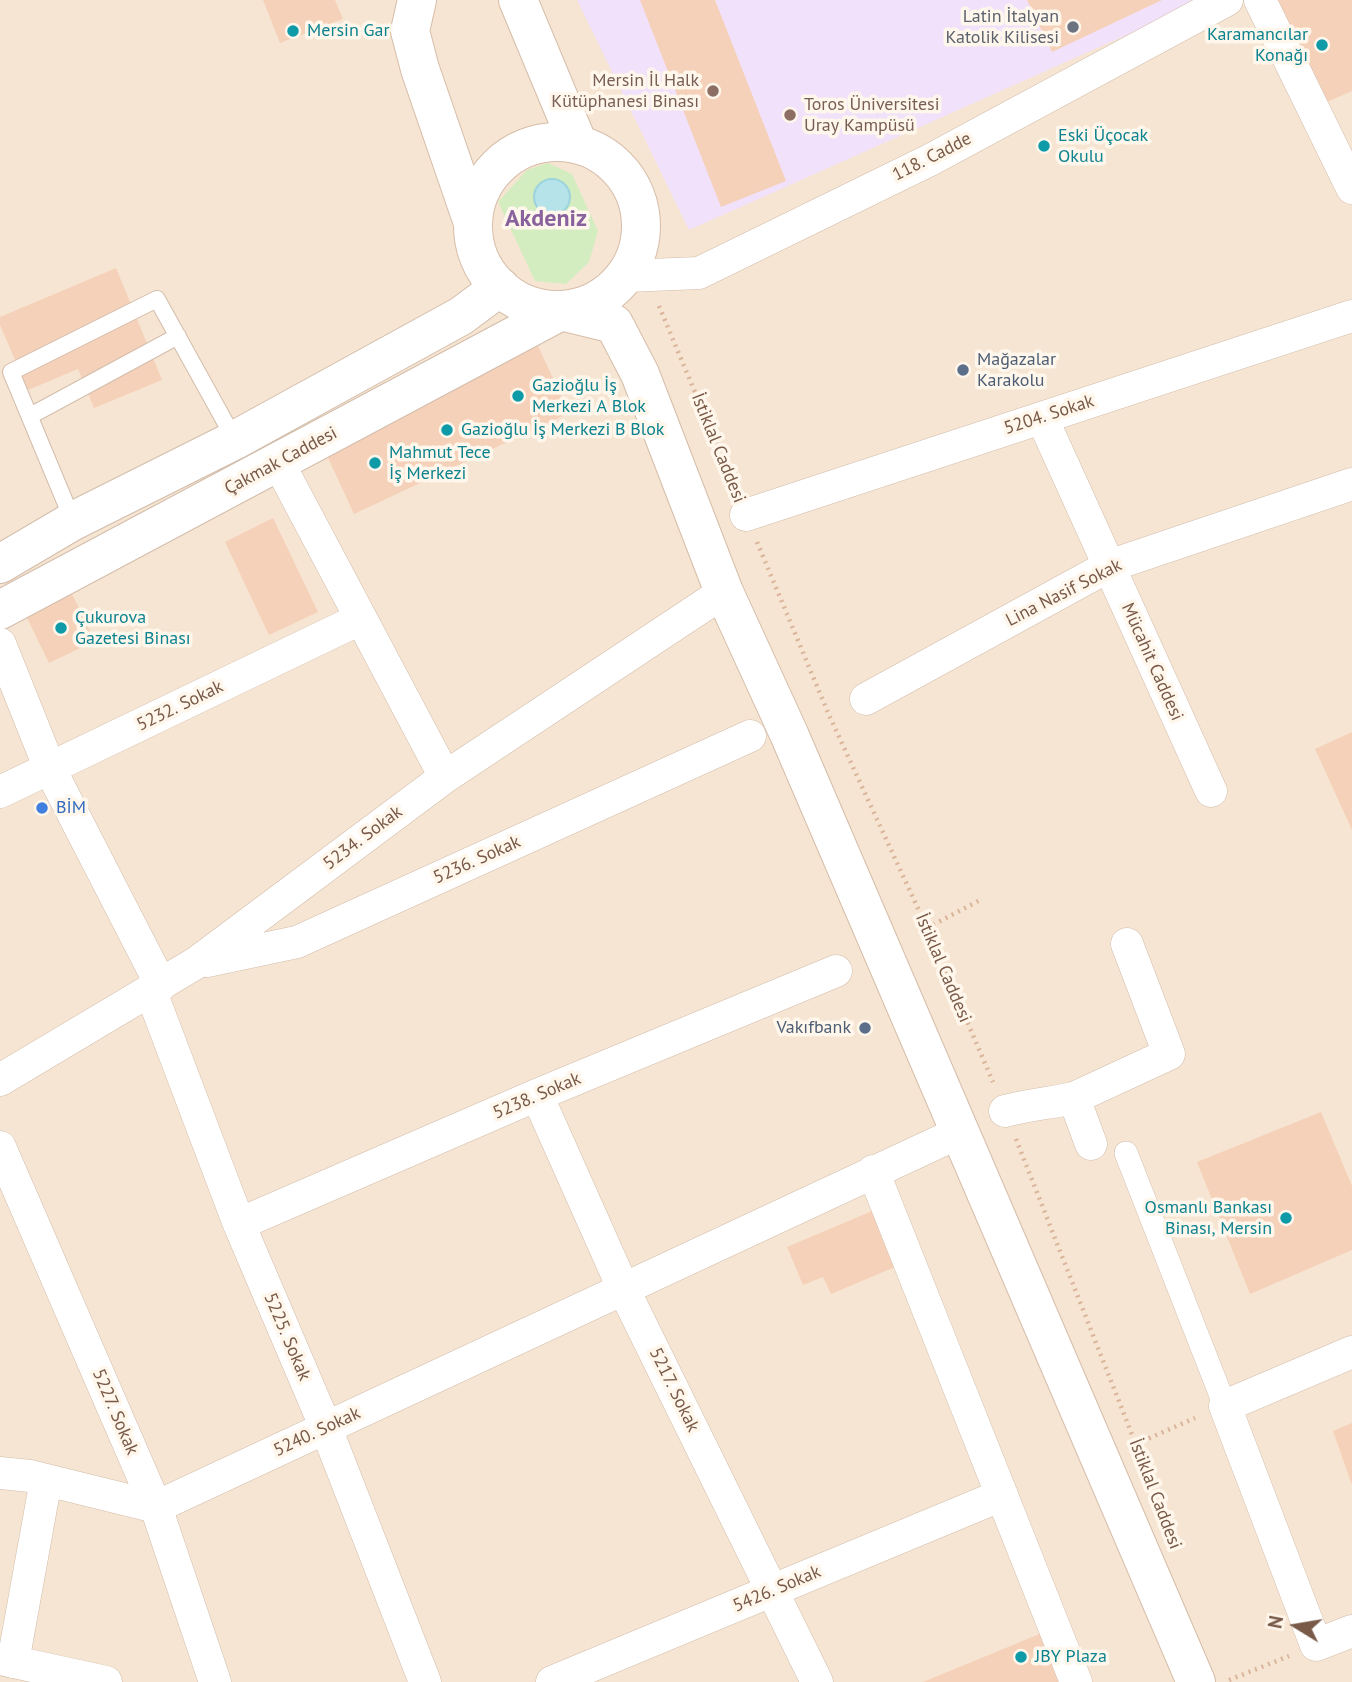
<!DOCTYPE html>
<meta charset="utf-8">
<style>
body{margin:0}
#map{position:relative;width:1352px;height:1682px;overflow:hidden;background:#fef4e4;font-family:"PT Sans",sans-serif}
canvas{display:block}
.north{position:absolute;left:1261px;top:1591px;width:70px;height:70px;-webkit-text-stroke:5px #fff7ec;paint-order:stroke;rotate:281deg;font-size:19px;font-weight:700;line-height:28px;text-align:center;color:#795947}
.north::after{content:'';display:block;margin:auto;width:24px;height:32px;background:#795947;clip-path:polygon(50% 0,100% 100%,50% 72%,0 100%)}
</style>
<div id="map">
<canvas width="1352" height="1682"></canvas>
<div class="north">N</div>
</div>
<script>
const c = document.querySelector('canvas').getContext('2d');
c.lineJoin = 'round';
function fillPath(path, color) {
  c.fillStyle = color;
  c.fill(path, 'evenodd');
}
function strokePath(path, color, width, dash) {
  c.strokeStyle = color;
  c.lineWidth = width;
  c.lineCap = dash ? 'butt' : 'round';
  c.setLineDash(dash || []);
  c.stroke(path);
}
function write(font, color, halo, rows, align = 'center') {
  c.font = font + ' "PT Sans",sans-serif';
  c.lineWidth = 7;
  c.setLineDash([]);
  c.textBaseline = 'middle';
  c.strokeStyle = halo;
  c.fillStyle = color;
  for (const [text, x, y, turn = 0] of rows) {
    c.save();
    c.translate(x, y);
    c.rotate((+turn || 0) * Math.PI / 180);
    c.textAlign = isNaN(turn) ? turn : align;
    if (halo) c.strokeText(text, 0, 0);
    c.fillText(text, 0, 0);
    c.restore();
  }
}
const residential = new Path2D(`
 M 0,0 L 1352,0 L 1352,1682 L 0,1682 Z`);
const education = new Path2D(`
 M 577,0 L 1205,0 L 689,230 Z`);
const green = new Path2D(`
 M 548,163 L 572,174 L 598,231 L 589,262 L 566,284 L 535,281 L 498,202 L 527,170 Z`);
const water = new Path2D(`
 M534 197a18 18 0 1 1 36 0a18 18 0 1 1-36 0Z`);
const building = new Path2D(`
 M 263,0 L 335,0 L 343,19 L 280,43 Z
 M 640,0 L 715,0 L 786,181 L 721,207 Z
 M 1027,0 L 1162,0 L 1052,52 Z
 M 1272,0 L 1352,0 L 1352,91 L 1320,105 Z
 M 116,268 L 162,380 L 94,408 L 78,369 L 28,390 L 0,325 L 0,317 Z
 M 538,346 L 569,413 L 354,514 L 323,447 Z
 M 273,518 L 318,612 L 269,635 L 225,542 Z
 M 72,594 L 95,641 L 49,663 L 26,616 Z
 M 1352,732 L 1352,830 L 1315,749 Z
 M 1321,1112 L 1352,1186 L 1352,1250 L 1250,1294 L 1197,1162 Z
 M 872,1211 L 895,1267 L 831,1294 L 823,1277 L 803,1285 L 787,1247 Z
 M 1352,1423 L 1352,1485 L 1333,1431 Z
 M 1047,1631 L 1068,1682 L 923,1682 Z`);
const path = new Path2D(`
 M 659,306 L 735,488
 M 757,542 L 829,715 L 927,928 L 993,1082
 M 927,928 L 982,899
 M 1016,1139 L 1142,1460
 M 1136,1444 L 1195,1418
 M 1229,1680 L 1289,1656`);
const service = new Path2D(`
 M 30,416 L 178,336
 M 73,521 L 11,372 L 157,299 L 235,440`);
const pedestrian = new Path2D(`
 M 1126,1153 L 1225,1406`);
const minor = new Path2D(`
 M 1260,0 L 1352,188
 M 626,276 L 699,273 L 930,160 L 1227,0
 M 1042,418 L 1211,791
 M 278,462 L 445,777
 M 746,515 L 1352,316
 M 0,644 L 50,769 L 161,985
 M 866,699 L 1109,566 L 1352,484
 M 0,792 L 360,619
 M 207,961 L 297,942 L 750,736
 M 151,992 L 239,1224 L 326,1428 L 425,1682
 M 0,1080 L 196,963 L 445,777 L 724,592
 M 537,1095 L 623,1288 L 817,1682
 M 1005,1111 C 1028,1105 1051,1103 1074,1098
 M 1091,1144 L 1074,1098 L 1169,1054 L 1127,944
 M 0,1147 L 156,1507 L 215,1682
 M 873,1171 L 1076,1682
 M 239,1224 L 537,1095 L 836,971
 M 1352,1352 L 1225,1406 L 1316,1645 L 1352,1631
 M 0,1473 L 30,1476 L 156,1507 L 958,1133
 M 0,1659 L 106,1682
 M 13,1662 L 46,1480
 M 552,1682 L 1002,1495`);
const tertiary = new Path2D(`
 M 0,564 L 73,521 L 235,440 L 461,316 L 500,287
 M 0,610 L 561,311`);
const secondary = new Path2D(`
 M 417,0 L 410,31 L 420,69 L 473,223
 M 518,0 L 578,144
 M473 226a84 84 0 1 1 168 0a84 84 0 1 1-168 0Z
 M 561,311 L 614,324 L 640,374 L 724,592 L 789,734 L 1196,1682`);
const markers = [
 [1073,27,7,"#6b7280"],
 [293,31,7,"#0f9aa8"],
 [1322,45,7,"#0f9aa8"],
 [713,91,7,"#8d6e63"],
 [790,115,7,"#8d6e63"],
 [1044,146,7,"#0f9aa8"],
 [963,370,7,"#5c6f8a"],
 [518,396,7,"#0f9aa8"],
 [447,430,7,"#0f9aa8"],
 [375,463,7,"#0f9aa8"],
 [61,628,7,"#0f9aa8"],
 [42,808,7,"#3f7fe0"],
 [865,1028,7,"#5c6f8a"],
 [1286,1218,7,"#0f9aa8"],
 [1021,1657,7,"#0f9aa8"]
];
const worshipNames = [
 ["Latin İtalyan",1059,17],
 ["Katolik Kilisesi",1059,38]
];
const cultureNames = [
 ["Mersin Gar",307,31],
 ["Karamancılar",1308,35,"right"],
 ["Konağı",1308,56,"right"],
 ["Eski Üçocak",1058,136],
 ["Okulu",1058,157],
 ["Gazioğlu İş",532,386],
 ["Merkezi A Blok",532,407],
 ["Gazioğlu İş Merkezi B Blok",461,430],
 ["Mahmut Tece",389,453],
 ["İş Merkezi",389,474],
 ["Çukurova",75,618],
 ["Gazetesi Binası",75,639],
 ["Osmanlı Bankası",1272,1208,"right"],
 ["Binası, Mersin",1272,1229,"right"],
 ["JBY Plaza",1035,1657]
];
const educationNames = [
 ["Mersin İl Halk",699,81],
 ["Kütüphanesi Binası",699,102],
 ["Toros Üniversitesi",804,105,"left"],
 ["Uray Kampüsü",804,126,"left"]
];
const streetNames = [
 ["118. Cadde",932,157,-27],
 ["5204. Sokak",1049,415,-18],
 ["İstiklal Caddesi",718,448,68],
 ["Çakmak Caddesi",281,461,-28],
 ["Lina Nasif Sokak",1064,593,-27],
 ["Mücahit Caddesi",1152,662,66],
 ["5232. Sokak",180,706,-26],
 ["5234. Sokak",363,838,-37],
 ["5236. Sokak",477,860,-24],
 ["İstiklal Caddesi",943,968,67],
 ["5238. Sokak",537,1096,-23],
 ["5225. Sokak",287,1337,67],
 ["5217. Sokak",674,1390,64],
 ["5227. Sokak",115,1412,67],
 ["5240. Sokak",317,1432,-25],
 ["İstiklal Caddesi",1155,1494,69],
 ["5426. Sokak",777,1589,-23]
];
const serviceNames = [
 ["Mağazalar",977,360],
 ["Karakolu",977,381],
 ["Vakıfbank",851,1028,"right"]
];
const shopNames = [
 ["BİM",56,808]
];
const districtNames = [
 ["Akdeniz",546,219]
];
fillPath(residential, '#f6e5d2');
fillPath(education, '#f1e1fa');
fillPath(green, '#d3edc1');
fillPath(water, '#b6e2ea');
strokePath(water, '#9cd3dc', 2);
fillPath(building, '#f6d1b9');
strokePath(service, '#d3bdab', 18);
strokePath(pedestrian, '#d3bdab', 24);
strokePath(minor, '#d3bdab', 33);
strokePath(tertiary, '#d3bdab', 40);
strokePath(secondary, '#d6bda9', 40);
strokePath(path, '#dbb49c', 4.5, [2, 5]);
strokePath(service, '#fff', 16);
strokePath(pedestrian, '#fff', 23);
strokePath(minor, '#fff', 32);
strokePath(tertiary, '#fff', 38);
strokePath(secondary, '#fff', 38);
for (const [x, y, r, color] of markers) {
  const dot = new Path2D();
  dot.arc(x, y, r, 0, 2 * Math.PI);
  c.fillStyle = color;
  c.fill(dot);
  strokePath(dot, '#fff7ec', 2.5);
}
write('18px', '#5b616d', '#fff7ec', worshipNames, 'right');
write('18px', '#0d838f', '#fff7ec', cultureNames, 'left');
write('18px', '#785e54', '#fff7ec', educationNames, 'right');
write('18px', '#795947', '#fff7ec', streetNames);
write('18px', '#4e5e75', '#fff7ec', serviceNames, 'left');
write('18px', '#366cbe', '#fff7ec', shopNames, 'left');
write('bold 24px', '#89629d', '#fff7ec', districtNames);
</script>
